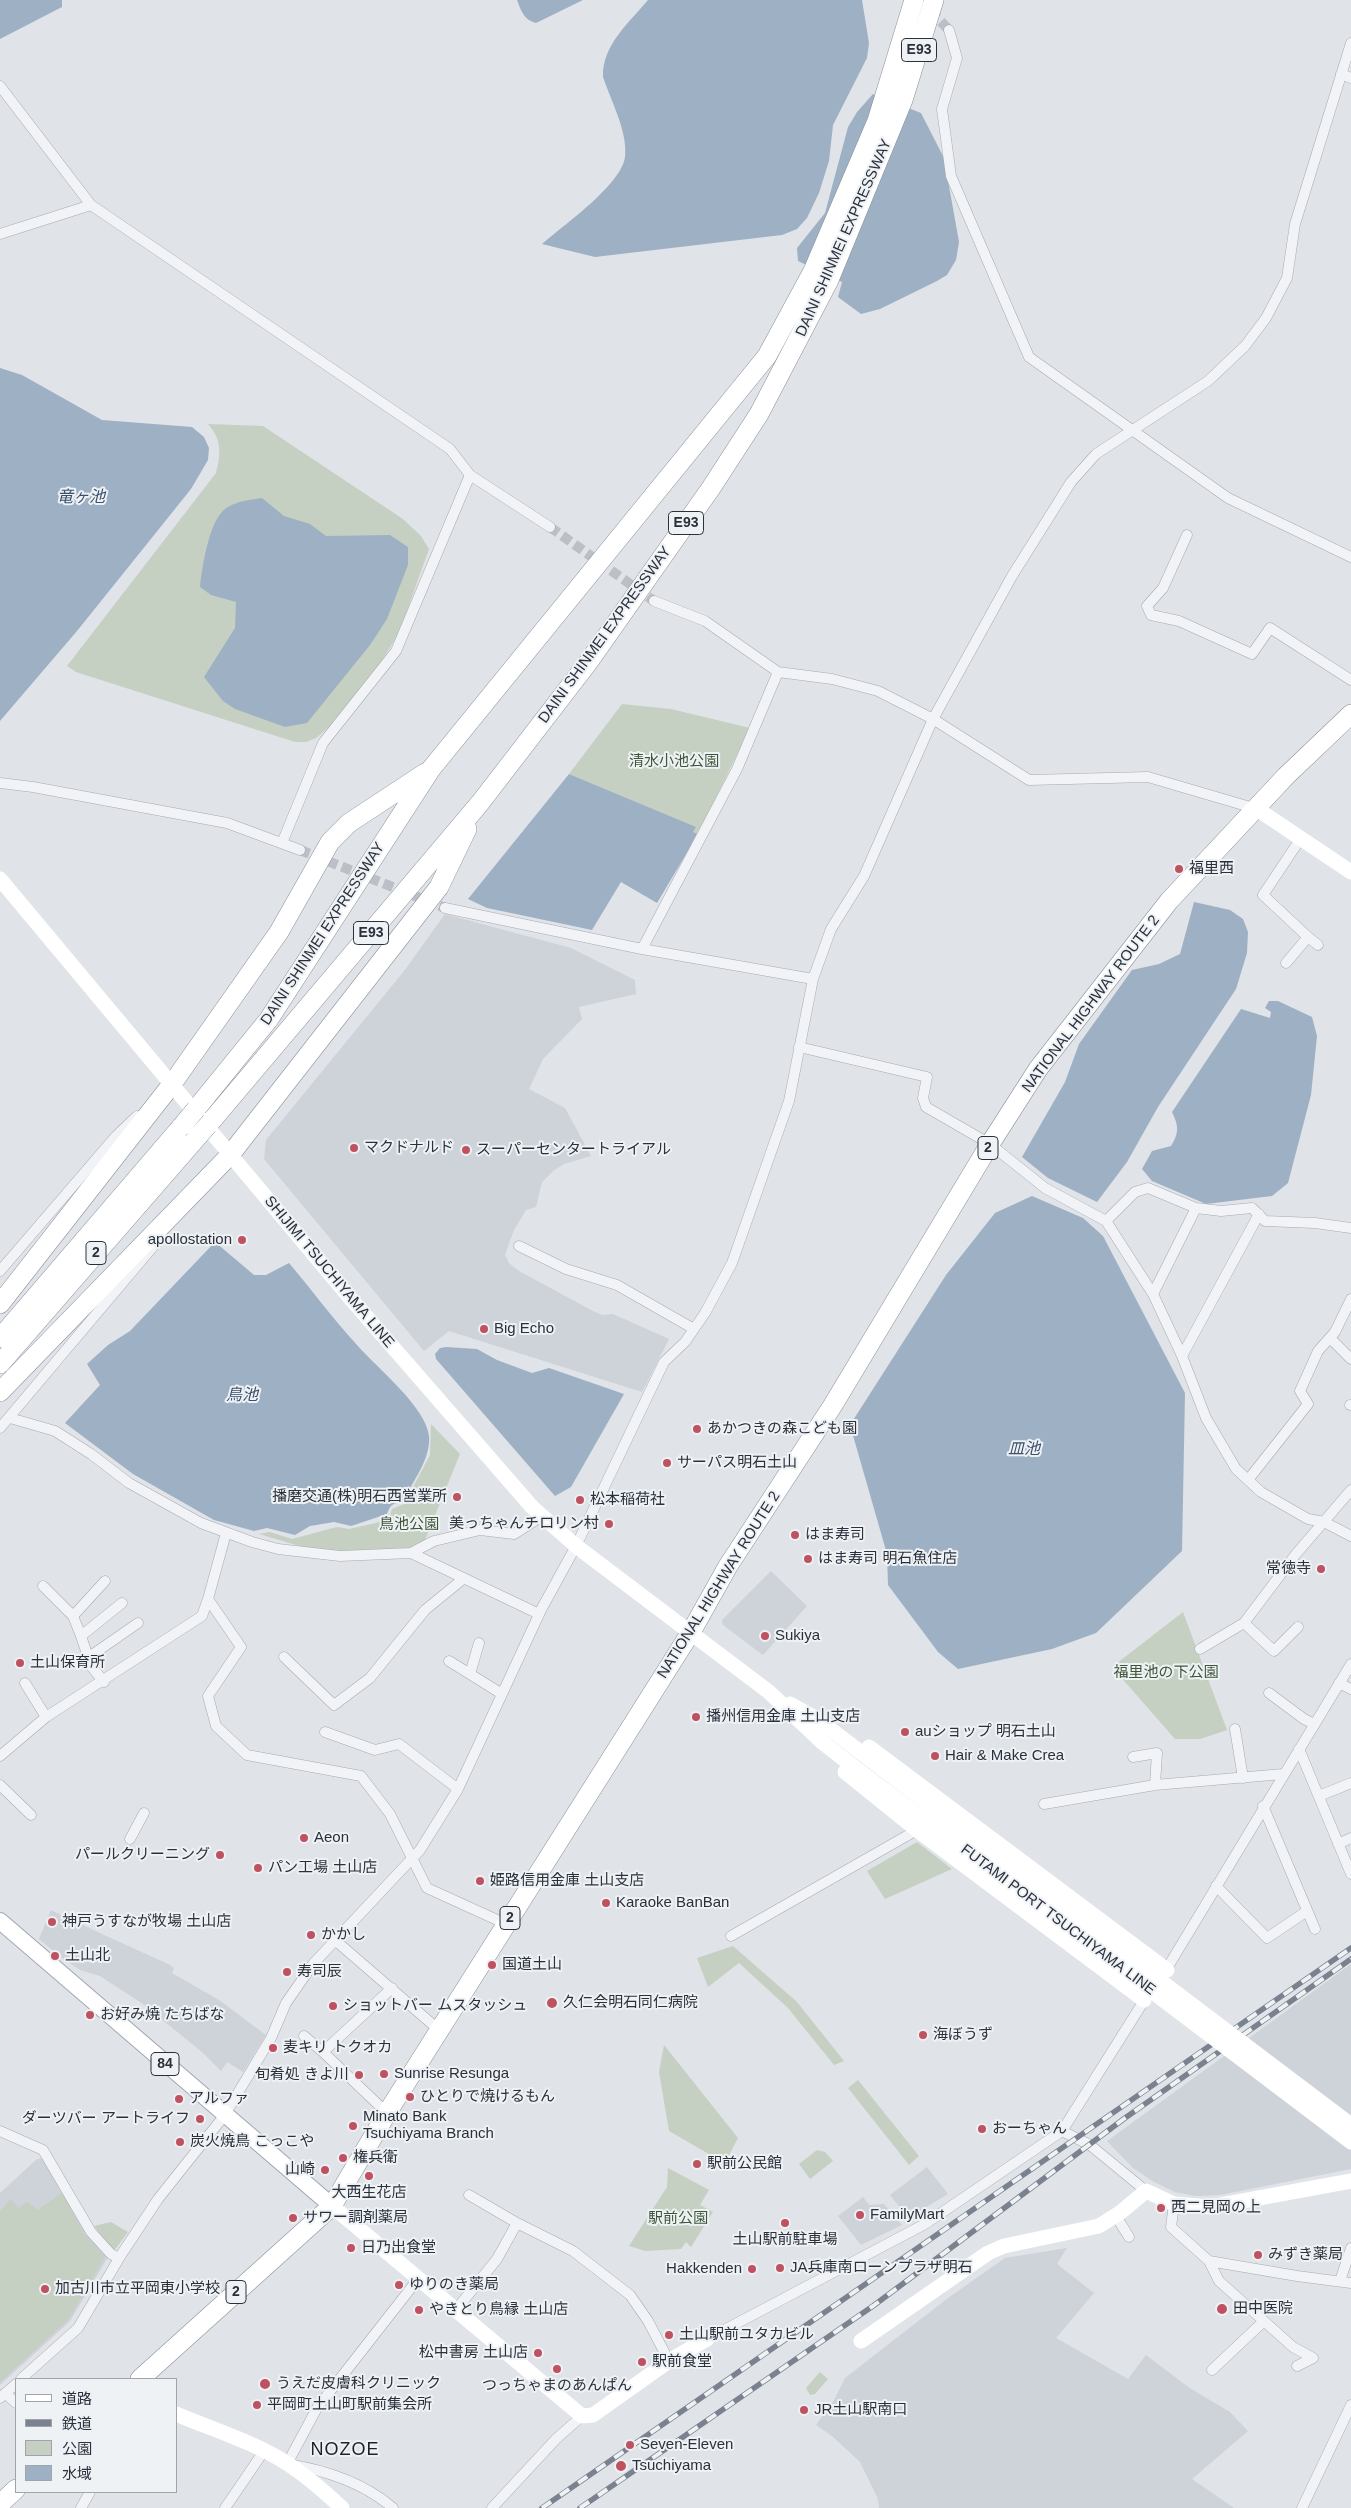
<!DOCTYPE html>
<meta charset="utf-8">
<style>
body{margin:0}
#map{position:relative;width:1351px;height:2508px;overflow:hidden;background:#e0e3e7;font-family:Arial,"Noto Sans JP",sans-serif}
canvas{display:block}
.legend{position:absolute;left:15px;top:2378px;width:162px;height:115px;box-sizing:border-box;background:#eff2f5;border:1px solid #a0a5ab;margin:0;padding:6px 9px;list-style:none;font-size:15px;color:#2a313d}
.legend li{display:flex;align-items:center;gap:10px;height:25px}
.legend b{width:25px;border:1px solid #a0a5ab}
</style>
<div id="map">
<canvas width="1351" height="2508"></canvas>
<ul class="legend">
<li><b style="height:6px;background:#fff"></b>道路</li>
<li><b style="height:6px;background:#7b828f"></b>鉄道</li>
<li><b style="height:14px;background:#c5d0c2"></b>公園</li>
<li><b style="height:14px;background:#9eb0c4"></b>水域</li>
</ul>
</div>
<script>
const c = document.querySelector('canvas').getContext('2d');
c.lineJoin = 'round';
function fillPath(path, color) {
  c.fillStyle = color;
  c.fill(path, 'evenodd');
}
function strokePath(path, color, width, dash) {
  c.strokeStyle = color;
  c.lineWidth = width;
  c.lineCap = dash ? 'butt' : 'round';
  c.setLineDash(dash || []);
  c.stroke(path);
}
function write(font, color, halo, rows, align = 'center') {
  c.font = font + ' Arial,"Noto Sans JP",sans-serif';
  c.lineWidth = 4;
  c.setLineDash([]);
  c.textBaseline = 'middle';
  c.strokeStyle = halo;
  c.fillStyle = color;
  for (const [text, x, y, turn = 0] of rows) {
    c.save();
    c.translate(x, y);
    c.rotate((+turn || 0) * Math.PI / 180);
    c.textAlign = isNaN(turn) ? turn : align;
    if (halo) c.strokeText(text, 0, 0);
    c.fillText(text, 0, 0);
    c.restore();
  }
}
const built = new Path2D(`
 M 445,914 L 571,948 L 635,980 L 636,994 L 579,1007 L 582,1019 L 543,1059 L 529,1089 L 565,1108 L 591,1156 L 564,1164 L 553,1171 L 542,1182 L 536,1207 L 526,1210 L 514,1230 L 505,1255 L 509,1263 L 519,1271 L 593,1311 L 602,1315 L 613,1314 L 669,1339 L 642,1392 L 449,1331 L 424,1351 L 264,1159 L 266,1140 L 404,971 Z
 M 771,1571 L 807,1606 L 763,1655 L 723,1625 L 722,1620 Z
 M 51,1910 L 61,1915 L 60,1919 L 79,1927 L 83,1925 L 102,1934 L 168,1964 L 174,1968 L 172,1973 L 219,2000 L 266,2035 L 243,2072 L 227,2062 L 221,2071 L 202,2052 L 143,2004 L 100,1976 L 80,1970 L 62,1958 L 39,1939 Z
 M 1351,1964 L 1351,2169 L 1220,2195 L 1195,2196 L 1175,2192 L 1154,2182 L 1133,2168 L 1107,2141 Z
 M 43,2158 L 108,2257 L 70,2321 L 0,2385 L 0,2193 L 37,2159 Z
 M 927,2167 L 948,2194 L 908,2218 L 890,2195 Z
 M 863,2197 L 869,2205 L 884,2204 L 902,2225 L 861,2245 L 838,2216 Z
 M 1067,2248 L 1057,2264 L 1094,2293 L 1056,2338 L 1128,2379 L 1146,2355 L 1188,2387 L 1230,2412 L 1248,2431 L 1192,2479 L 1234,2508 L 879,2508 L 878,2499 L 860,2462 L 832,2436 L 816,2425 L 834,2400 L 845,2378 L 948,2298 L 1005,2258 Z`);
const green = new Path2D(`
 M 208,424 L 263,426 L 403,519 L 421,536 L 429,549 L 399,633 L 374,673 L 335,722 L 316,738 L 306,742 L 295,742 L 76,672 L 67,666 L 216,473 C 221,453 222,440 208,424 Z
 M 622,704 L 671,709 L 750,728 L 698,834 L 693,832 L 695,827 L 569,774 Z
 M 431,1424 L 460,1454 L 425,1540 L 410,1550 L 341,1553 L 306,1548 L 259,1534 L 270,1532 L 292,1539 L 337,1527 L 349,1529 L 376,1523 L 390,1516 L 392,1509 L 404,1504 L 430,1455 Z
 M 1183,1612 L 1227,1730 L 1200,1739 L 1175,1739 L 1112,1667 Z
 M 917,1842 L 952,1869 L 885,1899 L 867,1871 Z
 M 733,1946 L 797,2002 L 844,2061 L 834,2065 L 788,2008 L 739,1963 L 708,1987 L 697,1958 Z
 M 664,2045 L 738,2138 L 729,2155 L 714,2157 L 669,2131 L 659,2072 Z
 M 858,2080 L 919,2156 L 909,2165 L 848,2088 Z
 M 817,2150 L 825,2152 L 833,2161 L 810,2179 L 799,2164 Z
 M 668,2168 L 709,2190 L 700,2205 L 713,2212 L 691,2247 L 686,2242 L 681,2249 L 645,2251 L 629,2246 L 667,2187 Z
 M 62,2193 L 85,2235 L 105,2257 L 68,2320 L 0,2382 L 0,2211 L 11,2199 L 18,2208 L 27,2202 L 38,2210 Z
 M 111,2222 L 128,2232 L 114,2251 L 94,2226 Z
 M 820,2372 L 828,2379 L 815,2394 L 810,2395 L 806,2388 Z`);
const water = new Path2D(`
 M 0,0 L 62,0 L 62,7 L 0,39 Z
 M 517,0 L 583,0 L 536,23 C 524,20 521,11 517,0 Z
 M 648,0 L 862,0 L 869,43 L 867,58 L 833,125 L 829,161 L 819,193 L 807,218 L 797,229 L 782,235 L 595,257 L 542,244 C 564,225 621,185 625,157 C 628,132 611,101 603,77 C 602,45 629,23 648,0 Z
 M 873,94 L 921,113 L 944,158 L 959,242 L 956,260 L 947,275 L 937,281 L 880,309 L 861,314 L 838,297 L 842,282 L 798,261 L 797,248 L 825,213 L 848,127 L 857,112 Z
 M 0,368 L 22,375 L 102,420 L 192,427 L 204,437 L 209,448 L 208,460 L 191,489 L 77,631 L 0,721 Z
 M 262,498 L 284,516 L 310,524 L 326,536 L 390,535 L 408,547 L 408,565 L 387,619 L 370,645 L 307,723 L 285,727 L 235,709 L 223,701 L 204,677 L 235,628 L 236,602 L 211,595 L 200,587 C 202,568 209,521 225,509 C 236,501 249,500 262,498 Z
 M 569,774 L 696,827 L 693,832 L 698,834 L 657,903 L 621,882 L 592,930 L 487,908 L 468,899 Z
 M 1194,902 L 1230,910 L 1243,919 L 1248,932 L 1247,953 L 1236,989 L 1158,1107 L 1127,1162 L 1097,1202 L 1048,1178 L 1022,1157 L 1065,1082 L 1079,1044 L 1132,970 L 1159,964 L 1180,954 Z
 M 1269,1001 L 1278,1001 L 1312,1017 L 1317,1036 L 1311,1095 L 1288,1183 L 1272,1196 L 1206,1204 L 1152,1181 L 1142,1169 L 1152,1151 L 1171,1146 C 1179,1133 1179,1126 1172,1112 L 1241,1009 L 1270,1018 L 1271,1012 L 1265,1008 Z
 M 1032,1196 L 1083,1218 L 1103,1236 L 1185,1393 L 1182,1551 L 1096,1633 L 1052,1649 L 958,1669 L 938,1652 L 888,1585 L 887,1554 L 850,1425 L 946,1275 L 995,1213 Z
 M 215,1242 L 254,1275 L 266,1275 L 289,1263 C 312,1290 333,1319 357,1345 C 377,1368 426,1407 429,1436 C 431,1459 412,1483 402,1502 C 393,1503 390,1505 387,1514 L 351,1526 L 334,1522 L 310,1526 L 295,1535 L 267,1528 L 254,1531 L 214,1520 L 133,1474 L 65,1423 L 100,1385 L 87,1364 L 108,1345 L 130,1331 Z
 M 446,1347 L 477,1349 L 497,1360 L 532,1373 L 549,1368 L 624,1394 L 571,1487 L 555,1496 L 436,1359 L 435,1354 L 440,1348 Z`);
const streetTunnel = new Path2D(`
 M 920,0 L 949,30
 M 550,527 L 654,601
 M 300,850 L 445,908`);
const street = new Path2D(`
 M 949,30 L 957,58 L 942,109 L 951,176 L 1029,357 L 1228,498 L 1351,557
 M 1341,74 L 1351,78
 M 0,86 L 91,205 L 450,449 L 470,475 L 550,527
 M 0,234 L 91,205
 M 1187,535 L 1163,588 L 1147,606 L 1151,615 L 1179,621 L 1252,654 L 1270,628 L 1351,680
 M 654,601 L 705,621 L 778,672 L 832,679 L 878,691 L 933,719 L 1029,780 L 1148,777 L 1257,809
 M 0,783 L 33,787 L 227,823 L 300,850
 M 282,843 L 323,743 L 396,651 L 470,475
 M 445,908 L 642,949 L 813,979
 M 1308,937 L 1318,945
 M 642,949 L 737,769 L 778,672
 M 1286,963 L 1308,937 L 1263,895 L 1301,838
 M 799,1047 L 927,1077 L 923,1098 L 926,1107 L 990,1144 L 1045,1188 L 1106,1221 L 1153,1294 L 1182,1356 L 1206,1418 L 1236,1469 L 1261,1492 L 1308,1519 L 1324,1522 L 1351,1536
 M 1106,1221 L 1135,1192 L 1148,1188 L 1196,1208 L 1221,1211 L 1252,1208 L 1265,1221 L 1315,1223 L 1351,1228
 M 519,1246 L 566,1269 L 617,1285 L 694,1329
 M 0,1271 L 116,1136 L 137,1116
 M 1153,1294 L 1196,1208
 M 1330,1338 L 1351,1359
 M 1182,1356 L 1259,1214
 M 1350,1405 L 1351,1405
 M 10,1418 L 55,1431 L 91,1454 L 129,1483 L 201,1523 L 252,1542 L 278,1549 L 340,1556 L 411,1553 L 434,1541 L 480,1530 L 514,1534 L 542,1516
 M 0,1428 L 157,1242
 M 1248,1480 L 1308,1404 L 1300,1391 L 1318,1351 L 1335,1332 L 1351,1299
 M 226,1533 L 208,1599 L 241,1647 L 208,1696 L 216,1726 L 247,1755 L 361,1776 L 390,1814 L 427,1888 L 506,1924
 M 411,1553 L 539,1614
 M 43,1586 L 73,1616
 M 1244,1623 L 1274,1651 L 1298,1627
 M 81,1636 L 73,1616 L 105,1581
 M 1200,1649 L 1244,1623 L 1296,1554 L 1351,1490
 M 89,1657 L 138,1623
 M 284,1657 L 334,1705 L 370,1678 L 425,1610 L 463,1579
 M 449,1661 L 502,1694
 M 470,1674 L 479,1643
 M 104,1682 L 91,1666 L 81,1636 L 122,1603
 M 25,1683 L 46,1717
 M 1339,1683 L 1351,1689
 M 1269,1693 L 1304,1719 L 1314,1724
 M 1235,1729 L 1243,1778
 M 325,1732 L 375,1750 L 399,1744 L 458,1789
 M 1299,1749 L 1351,1874
 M 0,1756 L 46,1717 L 202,1616 L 208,1599
 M 1133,1757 L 1157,1753 L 1155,1785 L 1283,1774
 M 0,1785 L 31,1815
 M 1319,1796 L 1351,1783
 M 1044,1804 L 1155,1785
 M 1263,1806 L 1315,1929
 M 130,1839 L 144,1813
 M 1338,1844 L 1351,1838
 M 1216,1886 L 1267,1938 L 1307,1911
 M 731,1936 L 917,1830
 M 336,1941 L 439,2030
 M 1163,1975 L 1351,1664
 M 304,2036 L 323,2052
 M 387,2113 L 323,2052 L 392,1988
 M 0,2131 L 43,2150 L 91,2232 L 111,2254 L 119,2258
 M 1062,2131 L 1147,1996
 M 469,2195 L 517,2223 L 573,2251 L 630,2295 L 648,2321 L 669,2361
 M 1174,2204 L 1171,2227 L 1209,2261 L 1219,2281 L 1293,2347 L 1313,2358
 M 1116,2216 L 1129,2237
 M 1209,2261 L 1297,2276 L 1351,2283
 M 1340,2281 L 1351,2248
 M 455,2311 L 497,2259 L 517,2223
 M 707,2339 L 925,2224 L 1062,2131 L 1090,2145 L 1146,2191
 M 1297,2366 L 1313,2358
 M 1212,2370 L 1264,2321
 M 21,2379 L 78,2328 L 121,2255 L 158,2199 L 224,2116 L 271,2038 L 286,2003 L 313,1964 L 420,1850 L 458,1789 L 542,1608 L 576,1546 L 664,1362 L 685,1342 L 705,1313 L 732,1263 L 789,1101 L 813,979 L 831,929 L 864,876 L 933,719 L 1012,576 L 1071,482 L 1096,454 L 1208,381 L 1245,346 L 1266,318 L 1287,278 L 1295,224 L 1351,43
 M 5,2393 L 16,2403
 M 0,2398 L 16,2384
 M 81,2508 L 90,2492
 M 225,2508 L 264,2451
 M 393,2508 C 364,2483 325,2470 287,2464 L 317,2408 L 418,2279
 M 492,2508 L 556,2439 L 582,2416
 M 1302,2508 L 1351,2405`);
const secondary = new Path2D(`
 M 1257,809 L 1351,872
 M 0,879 L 351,1299 L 532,1507 L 576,1546 L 769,1692 L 822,1742 L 854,1767 L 1137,1980
 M 790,1704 L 817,1719 L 1146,1970
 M 869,1747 L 1167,1970
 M 845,1772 L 917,1830 L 1144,2000
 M 332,2206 L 582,2416 L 593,2415 L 669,2361 L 707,2339
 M 861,2341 L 988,2253 L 1004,2246 L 1099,2226 L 1121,2212 L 1146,2191 L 1174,2204 L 1210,2207 L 1351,2181
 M 176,2414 C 214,2430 254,2442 288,2464 C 308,2477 325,2492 342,2508`);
const primary = new Path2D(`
 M 0,1921 L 332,2206`);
const highway = new Path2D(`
 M 196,1109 L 269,1019 L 431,769 L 767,356 L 813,271 L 877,121 L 914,0
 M 208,1125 L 480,803 L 587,664 L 711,488 L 759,414 L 829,280 L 903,100 L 934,0
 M 0,1304 L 172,1084 L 279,932 L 330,842 L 349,823 L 425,773
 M 0,1338 L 182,1126
 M 0,1364 L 193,1142
 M 0,1392 L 230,1155 L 439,887 L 467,829
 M 140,2379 L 332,2206 L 387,2113 L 691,1632 L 728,1566 L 833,1405 L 990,1144 L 1038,1069 L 1169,901 L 1286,776 L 1351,714
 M 0,2504 L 16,2489`);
const rail = new Path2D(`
 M 542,2508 L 1351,1948
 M 580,2508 L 873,2306 L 1125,2118 L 1351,1959`);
const secondaryBridge = new Path2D(`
 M 1146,1970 L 1351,2125
 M 1137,1980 L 1351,2142`);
const highwayBridge = new Path2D(`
 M 182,1126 L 196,1109
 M 193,1142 L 208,1125`);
const markers = [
 [1179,869,5,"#c05160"],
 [354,1148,5,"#c05160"],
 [466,1150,5,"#c05160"],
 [242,1240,5,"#c05160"],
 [484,1329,5,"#c05160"],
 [697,1429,5,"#c05160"],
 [667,1463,5,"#c05160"],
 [457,1497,5,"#c05160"],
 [580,1500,5,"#c05160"],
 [609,1524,5,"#c05160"],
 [795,1535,5,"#c05160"],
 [808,1559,5,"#c05160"],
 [1321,1569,5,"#c05160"],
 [765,1636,5,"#c05160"],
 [20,1663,5,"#c05160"],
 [696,1717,5,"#c05160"],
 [905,1732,5,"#c05160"],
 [935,1756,5,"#c05160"],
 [304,1838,5,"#c05160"],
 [220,1855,5,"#c05160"],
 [258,1868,5,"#c05160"],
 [480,1881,5,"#c05160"],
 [606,1903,5,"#c05160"],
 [52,1922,5,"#c05160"],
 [311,1935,5,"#c05160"],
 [55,1956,5,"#c05160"],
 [492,1965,5,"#c05160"],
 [287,1972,5,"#c05160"],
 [552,2003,6,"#c05160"],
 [333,2006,5,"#c05160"],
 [90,2015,5,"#c05160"],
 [923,2035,5,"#c05160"],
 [273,2048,5,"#c05160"],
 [384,2074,5,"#c05160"],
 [359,2075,5,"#c05160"],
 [410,2097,5,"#c05160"],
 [179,2099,5,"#c05160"],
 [200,2119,5,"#c05160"],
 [353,2126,5,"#c05160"],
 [982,2129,5,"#c05160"],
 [180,2142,5,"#c05160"],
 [343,2158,5,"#c05160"],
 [697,2164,5,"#c05160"],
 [325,2170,5,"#c05160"],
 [369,2176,5,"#c05160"],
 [1161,2208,5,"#c05160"],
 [860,2215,5,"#c05160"],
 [293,2218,5,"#c05160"],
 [785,2223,5,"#c05160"],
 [351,2248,5,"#c05160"],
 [1258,2255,5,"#c05160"],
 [780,2268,5,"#c05160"],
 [752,2269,5,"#c05160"],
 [399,2285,5,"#c05160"],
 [45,2289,5,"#c05160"],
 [1222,2309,6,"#c05160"],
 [419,2310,5,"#c05160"],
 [669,2335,5,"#c05160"],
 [538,2353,5,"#c05160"],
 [642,2362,5,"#c05160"],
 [557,2369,5,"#c05160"],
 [265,2384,6,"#c05160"],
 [257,2405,5,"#c05160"],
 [804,2410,5,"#c05160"],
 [630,2445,5,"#c05160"],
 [621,2466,6,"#c05160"]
];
const shields = [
 [919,50,35],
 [686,523,35],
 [371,933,35],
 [988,1148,20],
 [96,1253,20],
 [510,1918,20],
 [165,2064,28],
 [236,2292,20]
];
const shieldNames = [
 ["E93",919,50],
 ["E93",686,523],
 ["E93",371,933],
 ["2",988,1148],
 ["2",96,1253],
 ["2",510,1918],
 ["84",165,2064],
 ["2",236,2292]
];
const streetNames = [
 ["DAINI SHINMEI EXPRESSWAY",844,238,-66],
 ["DAINI SHINMEI EXPRESSWAY",605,635,-54],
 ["DAINI SHINMEI EXPRESSWAY",323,934,-57],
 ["NATIONAL HIGHWAY ROUTE 2",1091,1004,-53],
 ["SHIJIMI TSUCHIYAMA LINE",329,1272,50],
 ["NATIONAL HIGHWAY ROUTE 2",719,1585,-58],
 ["FUTAMI PORT TSUCHIYAMA LINE",1058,1920,37]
];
const parkNames = [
 ["清水小池公園",674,762],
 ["鳥池公園",409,1525],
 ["福里池の下公園",1166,1673],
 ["駅前公園",678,2219]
];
const poiNames = [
 ["福里西",1189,869],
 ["マクドナルド",364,1148],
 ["スーパーセンタートライアル",476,1150],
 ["apollostation",232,1240,"right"],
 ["Big Echo",494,1329],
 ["あかつきの森こども園",707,1429],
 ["サーパス明石土山",677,1463],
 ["播磨交通(株)明石西営業所",447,1497,"right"],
 ["松本稲荷社",590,1500],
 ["美っちゃんチロリン村",599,1524,"right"],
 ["はま寿司",805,1535],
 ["はま寿司 明石魚住店",818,1559],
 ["常徳寺",1311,1569,"right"],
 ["Sukiya",775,1636],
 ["土山保育所",30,1663],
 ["播州信用金庫 土山支店",706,1717],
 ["auショップ 明石土山",915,1732],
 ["Hair & Make Crea",945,1756],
 ["Aeon",314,1838],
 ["パールクリーニング",210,1855,"right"],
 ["パン工場 土山店",268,1868],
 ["姫路信用金庫 土山支店",490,1881],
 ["Karaoke BanBan",616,1903],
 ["神戸うすなが牧場 土山店",62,1922],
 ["かかし",321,1935],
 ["土山北",65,1956],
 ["国道土山",502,1965],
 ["寿司辰",297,1972],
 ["久仁会明石同仁病院",563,2003],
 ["ショットバー ムスタッシュ",343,2006],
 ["お好み焼 たちばな",100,2015],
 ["海ぼうず",933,2035],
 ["麦キリ トクオカ",283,2048],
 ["Sunrise Resunga",394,2074],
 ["旬肴処 きよ川",349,2075,"right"],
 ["ひとりで焼けるもん",420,2097],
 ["アルファ",189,2099],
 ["Minato Bank",363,2117],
 ["Tsuchiyama Branch",363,2134],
 ["ダーツバー アートライフ",190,2119,"right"],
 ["おーちゃん",992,2129],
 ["炭火焼鳥 こっこや",190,2142],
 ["権兵衛",353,2158],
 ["駅前公民館",707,2164],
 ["山崎",315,2170,"right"],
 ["大西生花店",369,2193,"center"],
 ["西二見岡の上",1171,2208],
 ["FamilyMart",870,2215],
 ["サワー調剤薬局",303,2218],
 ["土山駅前駐車場",785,2240,"center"],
 ["日乃出食堂",361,2248],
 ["みずき薬局",1268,2255],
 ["JA兵庫南ローンプラザ明石",790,2268],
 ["Hakkenden",742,2269,"right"],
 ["ゆりのき薬局",409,2285],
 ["加古川市立平岡東小学校",55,2289],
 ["田中医院",1233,2309],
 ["やきとり鳥縁 土山店",429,2310],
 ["土山駅前ユタカビル",679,2335],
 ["松中書房 土山店",528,2353,"right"],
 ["駅前食堂",652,2362],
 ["うえだ皮膚科クリニック",276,2384],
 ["つっちゃまのあんぱん",557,2386,"center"],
 ["平岡町土山町駅前集会所",267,2405],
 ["JR土山駅南口",814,2410],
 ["Seven-Eleven",640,2445],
 ["Tsuchiyama",632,2466]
];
const waterNames = [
 ["竜ヶ池",81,498],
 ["鳥池",242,1396],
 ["皿池",1024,1450]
];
const quarterNames = [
 ["NOZOE",345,2450]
];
fillPath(built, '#ced2d9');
fillPath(green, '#c5d0c2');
fillPath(water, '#9eb0c4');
strokePath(streetTunnel, '#bcbfc5', 10, [10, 5]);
strokePath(street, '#a6aab1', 11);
strokePath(primary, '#a0a7b2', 18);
strokePath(highway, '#89909c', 20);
strokePath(street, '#f2f3f6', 10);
strokePath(secondary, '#fff', 15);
strokePath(primary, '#fff', 16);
strokePath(highway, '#fff', 19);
strokePath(rail, '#7b828f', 5.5);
strokePath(rail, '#eff2f5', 4, [11]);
strokePath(highwayBridge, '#89909c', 20, []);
strokePath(secondaryBridge, '#fff', 15);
strokePath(highwayBridge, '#fff', 19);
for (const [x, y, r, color] of markers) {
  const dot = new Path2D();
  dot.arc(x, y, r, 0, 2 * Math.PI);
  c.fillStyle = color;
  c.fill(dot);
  strokePath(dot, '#eff2f5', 2);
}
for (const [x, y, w] of shields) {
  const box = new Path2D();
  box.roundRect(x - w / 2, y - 11.5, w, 23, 4);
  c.fillStyle = '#eff2f5';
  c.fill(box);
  strokePath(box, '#2a313d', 1);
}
write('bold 14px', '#2a313d', null, shieldNames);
write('15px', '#2a313d', '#eff2f5', streetNames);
write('15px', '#3e5739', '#eff2f5', parkNames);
write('15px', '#2a313d', '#eff2f5', poiNames, 'left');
write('italic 16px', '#394f6d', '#eff2f5', waterNames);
c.letterSpacing = '1px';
write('18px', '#1c222e', '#eff2f5', quarterNames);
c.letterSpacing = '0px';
</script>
